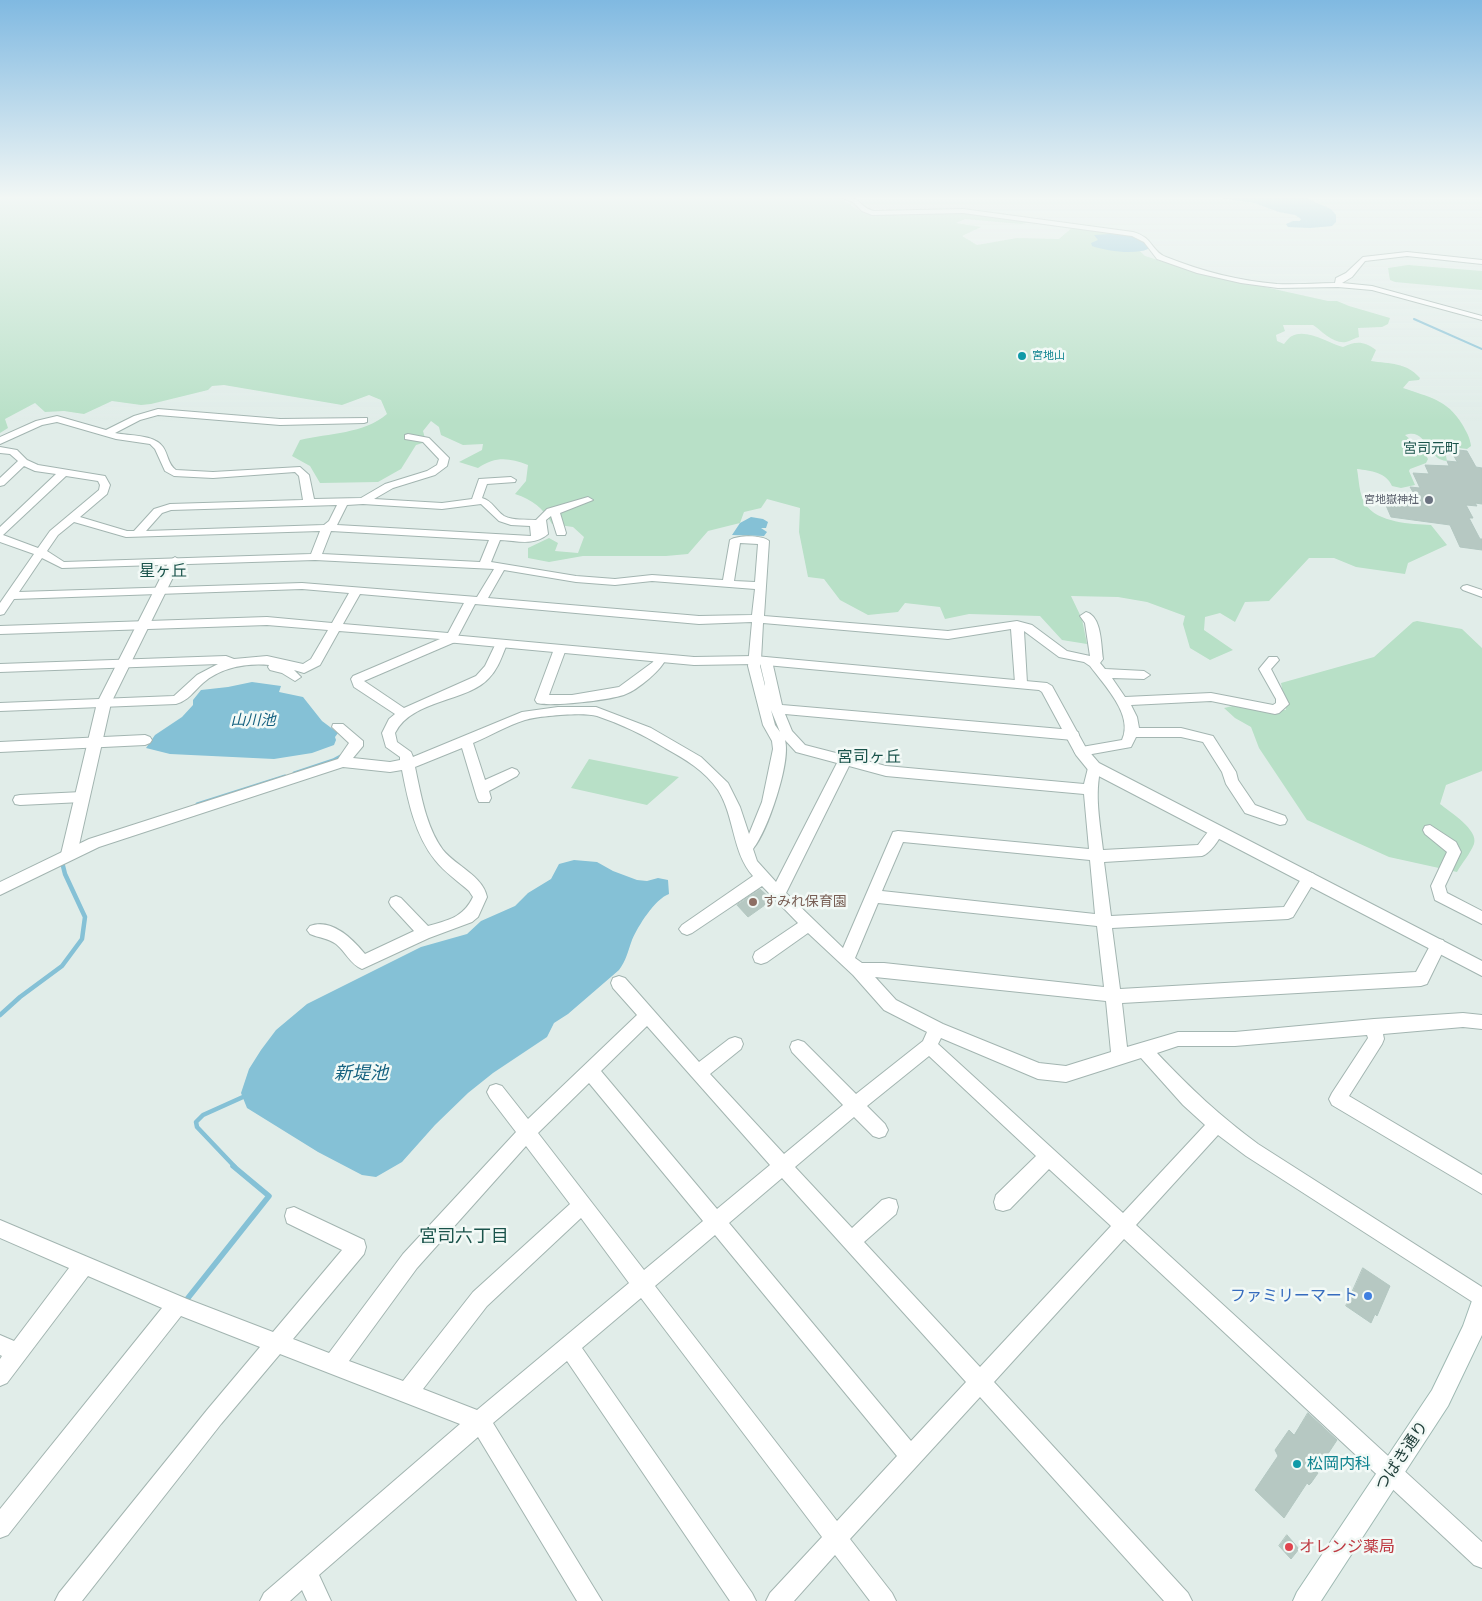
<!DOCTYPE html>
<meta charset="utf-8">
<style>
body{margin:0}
canvas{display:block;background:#e1ede9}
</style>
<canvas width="1482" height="1601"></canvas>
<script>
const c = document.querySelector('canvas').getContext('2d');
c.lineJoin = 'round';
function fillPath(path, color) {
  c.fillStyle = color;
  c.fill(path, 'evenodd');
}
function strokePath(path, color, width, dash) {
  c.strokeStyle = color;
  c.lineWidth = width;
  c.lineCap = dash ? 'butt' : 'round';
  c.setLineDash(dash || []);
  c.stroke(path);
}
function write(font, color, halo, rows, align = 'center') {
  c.font = font + ' Quicksand,"Noto Sans JP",sans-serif';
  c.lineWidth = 5;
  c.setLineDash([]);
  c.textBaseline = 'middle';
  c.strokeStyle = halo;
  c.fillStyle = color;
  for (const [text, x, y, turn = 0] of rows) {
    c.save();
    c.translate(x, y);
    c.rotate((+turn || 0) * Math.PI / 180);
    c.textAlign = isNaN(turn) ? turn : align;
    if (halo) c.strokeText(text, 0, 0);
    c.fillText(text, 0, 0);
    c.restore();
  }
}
const green = new Path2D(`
 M 0,197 L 839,197 L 858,210 L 984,213 L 1040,221 L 1021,224 L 965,219 L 956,223 L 981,227 L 962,236 L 977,245 L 1017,238 L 1059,239 L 1074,226 L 1121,233 L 1145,256 L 1197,272 L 1328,301 L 1337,301 L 1349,306 L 1390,318 L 1388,324 L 1382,327 L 1358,328 L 1359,337 C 1355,338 1350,341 1346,342 C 1333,344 1322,331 1313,325 L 1283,325 L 1285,331 L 1276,335 L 1277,341 L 1284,344 C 1286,342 1289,337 1292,336 C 1307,328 1330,344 1343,347 C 1356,341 1364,341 1376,350 L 1371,361 C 1390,364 1406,362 1420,378 L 1419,380 L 1409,381 L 1403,388 C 1428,397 1447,399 1462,424 C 1466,431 1470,437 1471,446 L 1467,449 L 1444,446 L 1447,461 C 1426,460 1428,427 1405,435 L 1423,450 L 1428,459 L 1426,463 L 1410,469 L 1409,471 L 1415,485 L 1401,488 L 1392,486 C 1386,472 1371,471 1357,469 C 1359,480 1359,494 1365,504 C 1378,523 1411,524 1431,525 L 1447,545 L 1408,563 L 1405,574 L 1356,567 L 1334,558 L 1309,558 L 1269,601 L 1245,602 L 1235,622 L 1220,613 L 1205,617 L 1204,630 L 1233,650 L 1210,660 L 1190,648 L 1183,624 L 1185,616 L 1147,602 L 1118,597 L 1071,596 L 1082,619 L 1087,644 L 1062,640 L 1040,616 L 969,614 L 945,619 L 940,607 L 905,603 L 898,612 L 868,615 L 840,600 L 824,579 L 808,577 L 799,532 L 800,508 L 767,499 L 761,508 L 744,512 L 740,523 L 708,531 L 688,554 L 666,556 L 583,556 L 549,562 L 528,558 L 528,548 L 549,538 L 558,543 L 555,551 L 578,553 L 584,537 L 573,527 L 552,524 C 543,508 533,500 515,494 L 526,481 L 528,465 C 509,458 496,456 478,468 L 459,462 L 482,450 L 483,444 L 463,445 L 441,435 L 439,427 L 431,421 L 423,431 L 426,442 L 416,445 L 401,469 L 378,482 L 320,483 L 310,466 L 292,456 L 300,440 C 329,433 364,434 387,414 L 381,400 L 369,395 L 342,405 L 224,385 L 212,386 L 208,390 L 151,404 L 141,405 L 112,401 L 84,414 L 64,411 L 45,412 L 35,403 L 5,419 L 8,428 L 0,433 Z
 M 1408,265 L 1482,271 L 1482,290 L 1395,282 L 1390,280 L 1388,268 Z
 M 1417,621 L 1462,629 L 1482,648 L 1482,771 L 1446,785 L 1440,804 C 1450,812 1479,830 1474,844 C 1470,854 1462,863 1457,872 L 1389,857 L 1307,820 L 1259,748 L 1251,727 L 1235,718 L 1224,708 L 1241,704 L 1267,710 L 1286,710 L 1281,683 L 1374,657 L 1413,622 Z
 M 589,759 L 679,777 L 647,805 L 571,788 Z`);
const water = new Path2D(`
 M 1214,197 L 1304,197 L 1331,209 L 1336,215 L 1336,222 L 1332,226 L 1310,228 L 1288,227 L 1286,224 L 1293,221 L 1300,221 L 1301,219 L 1295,215 L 1279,212 L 1254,203 Z
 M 1110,234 C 1125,235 1138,234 1148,246 L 1148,249 C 1135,255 1106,251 1092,246 L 1091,243 L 1098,240 L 1094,235 Z
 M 751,517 L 763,519 L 768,522 L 766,528 L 761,528 L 767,532 L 764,536 L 732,535 L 740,523 Z
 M 252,682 L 281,686 L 279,692 L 303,697 L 322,721 L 338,733 L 335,737 L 336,740 L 334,745 L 312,753 L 274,759 L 170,754 L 146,748 L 155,735 L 182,717 L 193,705 L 193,700 L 201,690 L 228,687 Z
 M 574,860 L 597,862 L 613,871 L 637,880 L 647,881 L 658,878 L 668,880 L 669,894 C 655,899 638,926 632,940 C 628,951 626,961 619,970 L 568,1014 L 554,1023 L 547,1037 L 493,1073 L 468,1093 L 435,1125 L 402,1162 L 376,1177 L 362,1175 L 318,1152 L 247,1108 L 241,1093 L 249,1069 L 261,1050 L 276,1030 L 307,1004 L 421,947 L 467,934 L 481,921 L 515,906 L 528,893 L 551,879 L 559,864 Z`);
const streamFar3 = new Path2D(`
 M 1414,319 L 1482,349`);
const streamFar2 = new Path2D(`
 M 294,773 L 333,760 L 344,754
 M 197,804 L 285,776`);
const streamFar1 = new Path2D(`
 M 0,1015 L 20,997 L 62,966 L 82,939 L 85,917 L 65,874 L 62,862
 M 235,1167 L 197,1127 L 196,1122 L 203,1115 L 243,1097`);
const stream = new Path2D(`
 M 184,1303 L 269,1196 L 233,1166`);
const building = new Path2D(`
 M 1450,449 L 1467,451 L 1476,467 L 1482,468 L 1482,504 L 1475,503 L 1477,506 L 1466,505 L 1473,518 L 1469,518 L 1480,539 L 1482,539 L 1482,550 L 1460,547 L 1450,525 L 1391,517 L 1385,503 L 1408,505 L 1407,502 L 1410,502 L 1407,497 L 1411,498 L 1409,493 L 1413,492 L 1410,487 L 1420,488 L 1413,473 L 1429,474 L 1425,465 L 1449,466 L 1447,461 L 1457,462 Z
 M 760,889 L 772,900 L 748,917 L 737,905 Z
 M 1363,1268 L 1390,1286 L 1377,1316 L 1375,1314 L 1371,1323 L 1346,1306 Z
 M 1308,1413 L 1337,1440 L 1316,1472 L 1318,1473 L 1311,1483 L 1309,1485 L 1307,1483 L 1284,1518 L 1255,1490 L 1278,1456 L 1275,1450 L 1289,1430 L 1294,1435 Z
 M 1287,1535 L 1299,1549 L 1291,1559 L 1279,1546 Z`);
const minor = new Path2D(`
 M 840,197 C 864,197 856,205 873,211 L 963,209 L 1133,232 C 1153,237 1151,251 1166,257 C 1201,271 1239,281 1277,284 C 1296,285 1316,283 1335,283 L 1336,278 L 1346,273 L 1363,257 L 1407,252 L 1482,260 L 1482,264 L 1407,256 L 1365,261 L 1352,277 L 1342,283 L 1372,286 L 1482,316 L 1482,320 L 1372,290 L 1338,287 L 1278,288 L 1241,283 L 1197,273 L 1157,259 L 1144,242 L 1132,236 L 963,213 L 872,215 L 862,211 L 853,202 Z
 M 158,409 L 280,419 L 367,418 L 367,422 L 364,423 L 280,425 L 158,415 L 140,420 L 115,433 C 129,436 154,434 163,447 C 168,454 168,465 176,470 L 213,472 L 300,467 L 309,475 L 314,499 L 361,498 L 385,484 L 427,471 L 437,465 L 439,459 L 423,442 L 405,439 L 405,435 L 408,434 L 429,438 L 449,458 L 447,466 L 435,475 L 393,488 L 374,499 L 442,503 L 472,499 L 479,479 L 511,477 L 516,480 L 515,482 L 487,484 L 482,498 C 493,501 495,510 504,516 C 513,521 526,519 536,520 L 547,509 L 588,497 L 593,500 L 560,513 L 566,533 L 565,535 L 557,535 L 551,516 L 546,520 L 548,534 C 534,546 519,541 500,540 L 491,562 L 576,576 L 615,579 L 652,575 L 723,580 L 730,540 C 739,535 762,535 769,541 L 764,616 L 948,631 L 1017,621 L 1032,625 L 1067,651 L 1090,656 L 1085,623 L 1080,616 L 1086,612 C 1102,616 1101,646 1103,659 L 1100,663 L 1105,669 L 1144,671 L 1150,675 L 1144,679 L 1112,678 L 1125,697 L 1211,693 L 1273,705 L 1276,703 L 1276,699 L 1259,669 L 1269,657 L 1277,657 L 1279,660 L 1271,669 L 1289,704 L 1279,713 L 1275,714 L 1211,701 L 1131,705 L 1137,717 L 1139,728 L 1181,728 L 1213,736 L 1236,772 L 1238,780 L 1255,805 L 1285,816 L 1287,820 L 1285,824 L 1280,825 L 1245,813 L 1226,784 L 1222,772 L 1203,742 L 1181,737 L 1136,737 L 1131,747 L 1081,756 L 1076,754 L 1074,751 L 1076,748 L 1122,740 C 1134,715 1104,685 1090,666 L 1084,662 L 1059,657 L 1024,631 L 1027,683 L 1021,687 L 1015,683 L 1011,629 L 948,639 L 763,623 L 761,660 L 766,657 L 772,661 L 782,705 L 1073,730 L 1078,732 L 1079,735 L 1078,738 L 1073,740 L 785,714 L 792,731 L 805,745 L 886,766 L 1084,784 L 1089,764 L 1099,764 L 1101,767 C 1094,794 1100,823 1103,850 L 1198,845 C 1205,837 1210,824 1222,827 L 1224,831 C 1219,839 1211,853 1202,856 L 1104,862 L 1111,916 L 1284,907 L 1304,874 L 1309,872 L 1314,874 L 1316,878 L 1314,882 L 1293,917 L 1288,919 L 1112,928 L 1120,989 L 1416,972 L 1433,940 L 1438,939 L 1443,940 L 1446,945 L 1427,984 L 1421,986 L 1122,1003 L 1127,1047 L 1178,1032 L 1235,1032 L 1374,1019 L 1463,1013 L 1482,1015 L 1482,1029 L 1463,1027 L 1383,1034 L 1384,1039 L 1382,1044 L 1349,1096 L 1482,1175 L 1482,1194 L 1332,1105 L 1329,1099 L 1332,1093 L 1368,1038 L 1367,1035 L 1235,1046 L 1178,1046 L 1157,1053 C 1191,1089 1219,1115 1258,1144 L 1482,1287 L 1482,1308 L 1246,1156 L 1218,1135 L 1136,1225 L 1482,1542 L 1482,1568 L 1474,1565 L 1124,1239 L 994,1382 L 1188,1593 L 1192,1601 L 1164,1601 L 980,1397 L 850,1539 L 892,1593 L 896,1601 L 870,1601 L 835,1555 L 794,1601 L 766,1601 L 770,1593 L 822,1537 L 641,1298 L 582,1348 L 752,1593 L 756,1601 L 730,1601 L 567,1361 L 493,1423 L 602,1601 L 577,1601 L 478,1437 L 319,1575 L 331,1601 L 307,1601 L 302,1590 L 290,1601 L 260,1601 L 264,1593 L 460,1424 L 280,1354 L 221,1424 L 82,1601 L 55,1601 L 59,1593 L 207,1410 L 260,1347 L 181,1316 L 8,1535 L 0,1538 L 0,1509 L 162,1308 L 88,1276 L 7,1383 L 0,1386 L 0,1359 L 2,1356 L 0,1355 L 0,1335 L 14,1341 L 69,1268 L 0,1238 L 0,1220 L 187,1299 L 273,1332 L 342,1250 L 287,1223 L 285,1216 L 287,1209 L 294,1207 L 364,1240 L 366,1247 L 364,1254 L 293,1339 L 329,1353 L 403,1254 L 516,1132 L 490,1098 L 487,1092 L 490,1086 L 496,1084 L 502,1086 L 528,1119 L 637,1015 L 613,988 L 611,983 L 613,978 L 619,976 L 625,978 L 699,1062 L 729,1039 L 735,1037 L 741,1039 L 743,1044 L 741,1049 L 710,1074 L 784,1154 L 843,1105 L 792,1052 L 790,1047 L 792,1042 L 798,1040 L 804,1042 L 856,1094 L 923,1041 L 927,1032 L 884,1010 L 853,975 L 808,933 L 767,962 L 761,964 L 755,962 L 753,957 L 755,952 L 798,923 L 762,886 L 692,933 L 687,935 L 682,933 L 679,929 L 682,925 L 753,876 C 732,853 735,817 718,790 C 705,771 685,759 665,748 C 644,735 621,724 597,716 C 582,712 540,716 525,720 C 508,725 490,736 473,743 L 485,780 L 512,768 L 517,770 L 519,773 L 517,776 L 489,791 L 491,798 L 489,802 L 479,802 L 477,798 L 462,748 L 415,767 C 421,795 426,827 443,850 C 456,866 483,876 487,897 L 478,917 L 472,922 L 429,938 L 362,969 C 351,965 345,951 336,944 C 328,938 319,938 310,934 L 307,930 L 310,926 C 331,918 352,938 365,954 L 414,931 L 391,906 L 389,902 L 391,898 L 396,896 L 401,898 L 428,926 C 448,920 463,918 473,897 L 469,891 C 458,881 444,872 435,860 C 415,835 408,801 402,770 L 390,772 L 343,767 L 99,847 L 0,895 L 0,882 L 89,839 L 338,759 L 349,743 L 332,727 L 333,724 L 343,724 L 363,741 L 363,746 L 353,758 L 390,762 L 400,760 L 400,757 L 386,747 L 382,733 L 389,719 L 395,714 L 354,687 L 351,679 L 353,676 L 440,639 L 339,631 L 320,665 L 304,673 L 294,670 L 301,677 L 295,681 L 282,673 L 270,670 L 268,667 L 269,665 C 247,663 221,667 203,683 C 194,691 188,701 176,704 L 0,711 L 0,703 L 174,696 L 197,675 L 218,664 L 0,672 L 0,664 L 226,656 L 234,659 L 267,656 L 303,664 L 311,659 L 328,630 L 267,625 L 0,634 L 0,626 L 267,617 L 332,623 L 349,593 L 302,589 L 14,599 L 4,614 L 0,615 L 0,603 L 34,554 L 0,542 L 0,527 L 56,474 L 35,471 L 24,466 L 4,485 L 0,486 L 0,478 L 18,461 L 10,454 L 0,453 L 0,447 L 17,450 L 27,460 L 38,465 L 105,476 L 110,485 L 107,494 L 80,517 L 127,531 L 134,531 L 154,509 L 170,504 L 303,500 L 299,476 L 295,472 L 213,478 L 174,476 L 165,471 L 155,449 L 150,444 L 116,439 L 57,422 L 42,425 L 0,444 L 0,437 L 36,421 L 57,416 L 106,430 L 134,416 ZM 66,476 L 98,481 L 100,485 L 99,490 L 50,531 L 38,548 L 3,535 ZM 363,504 L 442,509 L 481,504 L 499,521 L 511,525 L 530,526 L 531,536 L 337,525 L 347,505 ZM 337,505 L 329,521 L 324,525 L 146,531 L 162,513 L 171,510 ZM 74,522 L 126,537 L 320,531 L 311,554 L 64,562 L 47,551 L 58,535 ZM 331,531 L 489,540 L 480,562 L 322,554 ZM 740,543 L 758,544 L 755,582 L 734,581 ZM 42,558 L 62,568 L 315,560 L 494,569 L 477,597 L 302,583 L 19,592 ZM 504,570 L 576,582 L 615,585 L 652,581 L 755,589 L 752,615 L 699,616 L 488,598 ZM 360,594 L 464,603 L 448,633 L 343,624 ZM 475,604 L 699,624 L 752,622 L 748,666 L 763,725 L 772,741 L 773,749 L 762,802 L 749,834 L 740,807 L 728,783 L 701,757 L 651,728 L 596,707 L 558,707 L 522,712 L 413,757 L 411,752 L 397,742 L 395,733 C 412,699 468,702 489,678 C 498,669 502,656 507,644 L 505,641 L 497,641 L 485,666 L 476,676 L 404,708 L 364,681 L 455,642 ZM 760,663 L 765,684 L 765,686 L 760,666 ZM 771,710 L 780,732 L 775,725 ZM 785,740 L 796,752 L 837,763 L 776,882 L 757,861 L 753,849 C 768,830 791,762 785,740 ZM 849,766 L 886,776 L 1084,794 L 1089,849 L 898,831 L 893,832 L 843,948 L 786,893 ZM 903,842 L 1090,860 L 1095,914 L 882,891 ZM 878,903 L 1097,926 L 1104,987 L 884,963 L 862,963 L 855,958 ZM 875,977 L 1106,1001 L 1111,1052 L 1066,1066 L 1039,1063 L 943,1024 L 896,1000 ZM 647,1026 L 770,1165 L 717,1209 L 601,1071 ZM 941,1038 L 1038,1079 L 1066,1082 L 1141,1058 L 1183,1105 L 1205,1125 L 1123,1213 L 938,1044 ZM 929,1056 L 1036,1156 L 996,1195 L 994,1202 L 996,1209 L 1003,1211 L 1010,1209 L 1049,1169 L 1111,1226 L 980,1367 L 864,1242 L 896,1214 L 898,1207 L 896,1200 L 889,1198 L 882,1200 L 852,1228 L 795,1167 L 854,1117 L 873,1136 L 879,1138 L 885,1136 L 888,1130 L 885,1124 L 867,1106 ZM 589,1083 L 703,1221 L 644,1270 L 538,1133 ZM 526,1146 L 570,1204 L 473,1292 L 403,1381 L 349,1361 L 417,1268 ZM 782,1178 L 966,1382 L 911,1441 L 729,1223 ZM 581,1218 L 629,1283 L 477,1410 L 423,1389 L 487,1306 ZM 715,1235 L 897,1456 L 837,1521 L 655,1286 Z
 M 1467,585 L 1482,590 L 1482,597 L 1463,590 L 1461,588 L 1463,586 Z
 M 560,645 L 566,649 L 549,695 L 572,695 L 619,687 L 653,662 L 656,655 L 664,655 L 666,658 C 663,669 637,690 626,694 C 613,700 550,707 537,703 L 535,700 L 554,649 Z
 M 145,735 L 150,737 L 152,740 L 150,743 L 145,745 L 0,752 L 0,742 Z
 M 82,792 L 87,793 L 89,797 L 87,801 L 82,802 L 20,805 L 15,804 L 13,800 L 15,796 L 20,795 Z
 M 1430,825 L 1456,842 L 1461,852 L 1445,886 L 1447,893 L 1482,911 L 1482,924 L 1435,900 L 1431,886 L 1447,852 L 1425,834 L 1423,830 L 1425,826 Z`);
const tertiary = new Path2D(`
 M 175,557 L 181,561 L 111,703 L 77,854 L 75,858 L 69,860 L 63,858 L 61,854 L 97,703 L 169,561 Z
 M 451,635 L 694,657 L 755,656 L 1047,683 L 1052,686 L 1086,748 L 1099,763 L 1482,961 L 1482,976 L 1089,771 L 1076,755 L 1042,692 L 1039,690 L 755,664 L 694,665 L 446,642 L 445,639 L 446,636 Z`);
const secondary = new Path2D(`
 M 1482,1292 L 1482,1335 L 1448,1406 L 1321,1601 L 1293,1601 L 1297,1592 L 1432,1390 L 1463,1326 L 1474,1295 Z`);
const markers = [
 [1022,356,5,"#0f9aa8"],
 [1429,500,5,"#6b7280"],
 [753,902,5,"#8d6e63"],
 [1368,1296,5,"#3f7fe0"],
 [1297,1464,5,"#0f9aa8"],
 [1289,1547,5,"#e0444e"]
];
const farCulturenames = [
 ["宮地山",1032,356]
];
const farWorshipnames = [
 ["宮地嶽神社",1419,500]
];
const farQuarternames = [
 ["宮司元町",1431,449]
];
const educationNames = [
 ["すみれ保育園",763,902]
];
const waterNames = [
 ["山川池",253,720]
];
const quarterNames = [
 ["星ヶ丘",163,571],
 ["宮司ヶ丘",869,757]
];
const nearShopnames = [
 ["ファミリーマート",1358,1296]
];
const nearStreetnames = [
 ["つばき通り",1402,1456,-56]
];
const nearCulturenames = [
 ["松岡内科",1307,1464]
];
const nearHealthnames = [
 ["オレンジ薬局",1299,1547]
];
const nearWaternames = [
 ["新堤池",361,1074]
];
const nearNeighbourhoodnames = [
 ["宮司六丁目",464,1237]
];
fillPath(green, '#b8e0c7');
fillPath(water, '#85c1d6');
strokePath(streamFar3, '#85c1d6', 2);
strokePath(streamFar2, '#85c1d6', 3);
strokePath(streamFar1, '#85c1d6', 4.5);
strokePath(stream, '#85c1d6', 5.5);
fillPath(building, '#b6c8c2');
strokePath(building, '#b3c7c1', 1);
strokePath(minor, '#a3b5b1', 2);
strokePath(tertiary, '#a3b5b1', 2);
strokePath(secondary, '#9fb9b3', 2);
fillPath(minor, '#fff');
fillPath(tertiary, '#fff');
fillPath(secondary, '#fff');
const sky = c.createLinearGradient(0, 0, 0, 421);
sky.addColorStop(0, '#80b9e1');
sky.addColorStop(0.47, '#f2f7f5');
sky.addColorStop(1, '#f2f7f500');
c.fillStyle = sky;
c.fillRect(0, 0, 1482, 421);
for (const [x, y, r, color] of markers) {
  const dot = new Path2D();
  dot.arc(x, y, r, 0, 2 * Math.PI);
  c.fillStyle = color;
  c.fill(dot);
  strokePath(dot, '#f2f9f6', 2);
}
write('11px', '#0d838f', '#f2f9f6', farCulturenames, 'left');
write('11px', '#5b616d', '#f2f9f6', farWorshipnames, 'right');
write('14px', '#1a534b', '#f2f9f6', farQuarternames);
write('14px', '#785e54', '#f2f9f6', educationNames, 'left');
write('italic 15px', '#166280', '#f2f9f6', waterNames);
write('16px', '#1a534b', '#f2f9f6', quarterNames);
write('16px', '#366cbe', '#f2f9f6', nearShopnames, 'right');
write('16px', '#203f3a', '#f2f9f6', nearStreetnames);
write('16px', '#0d838f', '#f2f9f6', nearCulturenames, 'left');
write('16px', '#be3a42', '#f2f9f6', nearHealthnames, 'left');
write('italic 18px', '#166280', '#f2f9f6', nearWaternames);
write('18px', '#1a534b', '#f2f9f6', nearNeighbourhoodnames);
</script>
